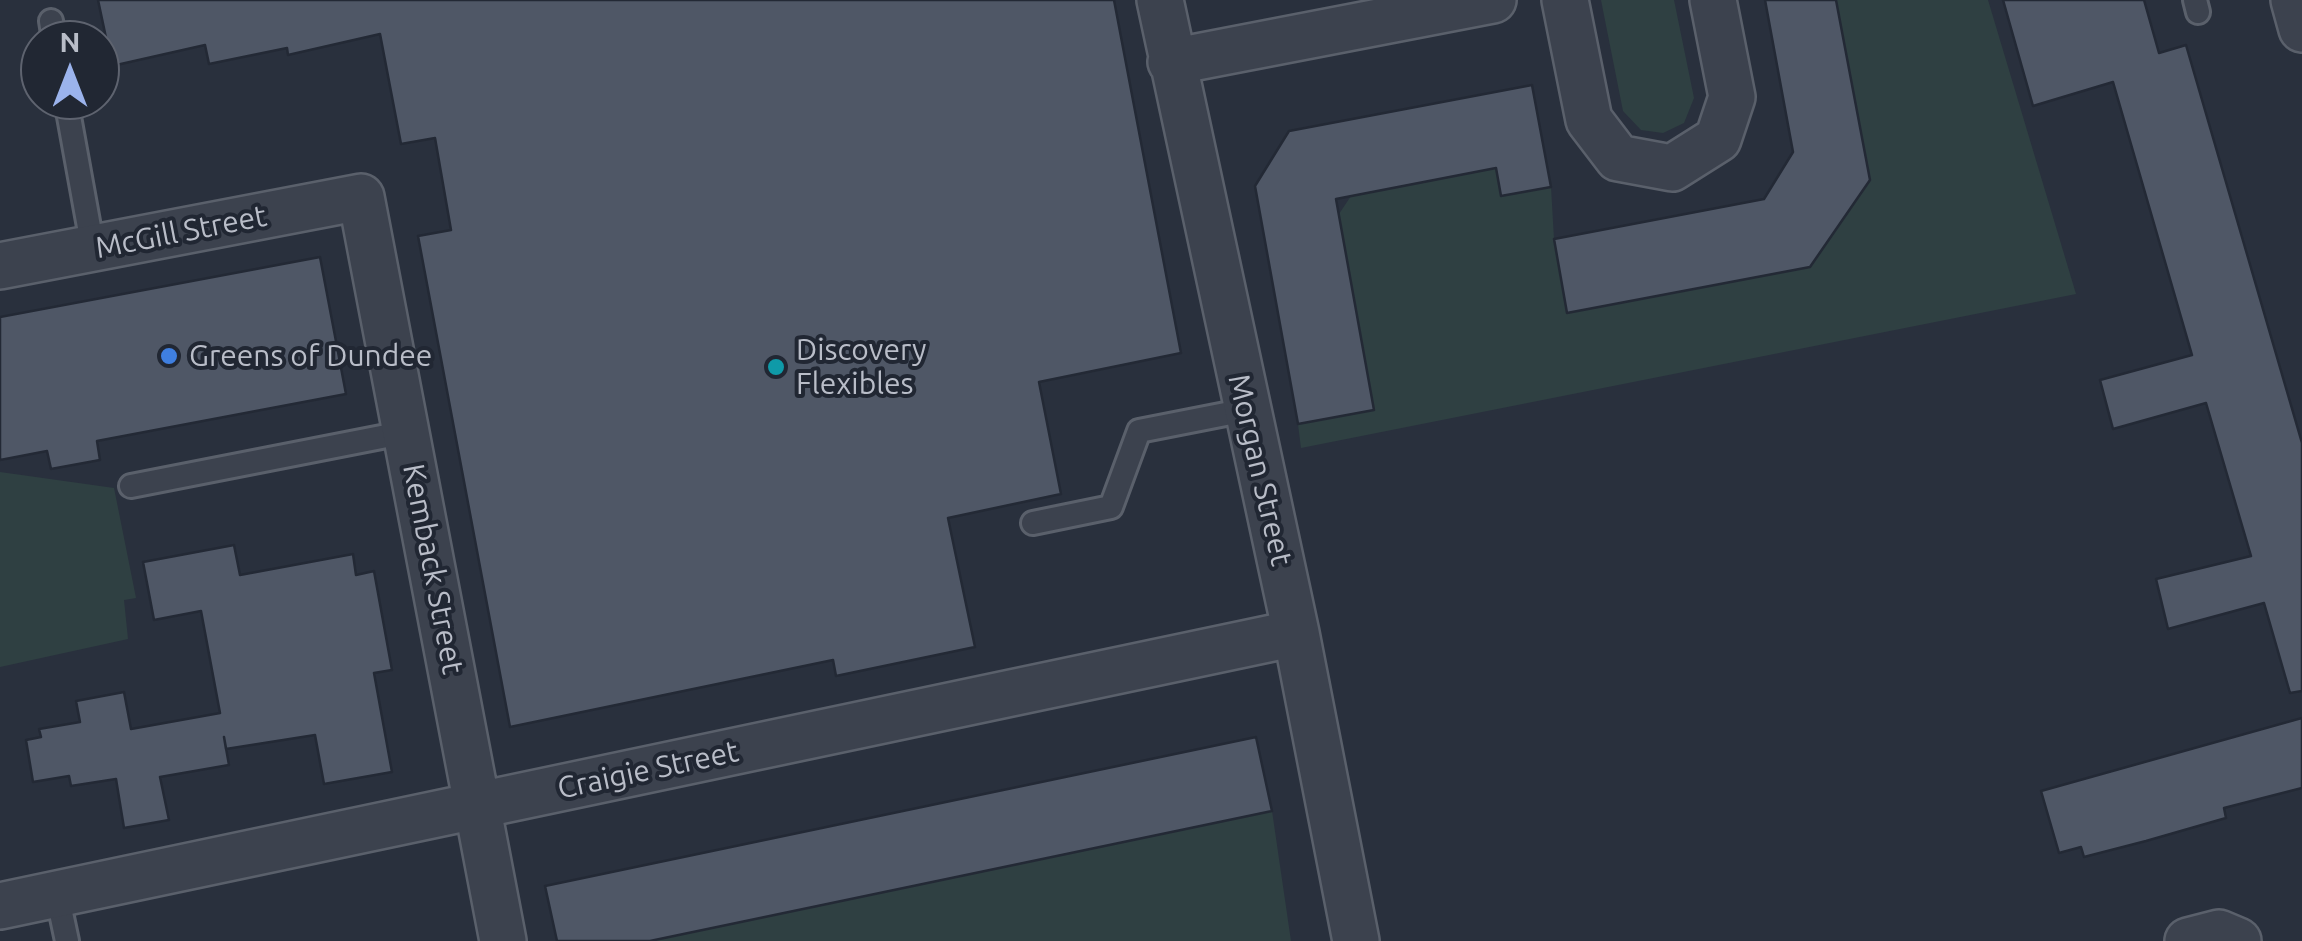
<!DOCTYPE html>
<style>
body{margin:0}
#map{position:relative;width:2302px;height:941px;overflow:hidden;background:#29303d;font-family:Ubuntu,sans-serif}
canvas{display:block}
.north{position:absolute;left:20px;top:20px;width:100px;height:100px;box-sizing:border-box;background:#212733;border:2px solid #5e636f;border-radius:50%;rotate:0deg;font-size:28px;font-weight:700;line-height:40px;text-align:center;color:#b9bdc8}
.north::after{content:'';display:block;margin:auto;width:35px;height:45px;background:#9bb3ec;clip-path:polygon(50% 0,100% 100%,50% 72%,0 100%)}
</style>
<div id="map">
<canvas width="2302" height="941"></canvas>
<div class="north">N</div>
</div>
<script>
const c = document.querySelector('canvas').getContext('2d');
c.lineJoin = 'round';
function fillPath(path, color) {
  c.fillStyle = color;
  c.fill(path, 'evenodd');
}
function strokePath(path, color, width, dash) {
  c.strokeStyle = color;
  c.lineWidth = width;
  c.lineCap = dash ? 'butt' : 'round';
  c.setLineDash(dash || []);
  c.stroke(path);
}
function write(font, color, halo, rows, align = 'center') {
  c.font = font + ' Ubuntu,sans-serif';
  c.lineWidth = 8;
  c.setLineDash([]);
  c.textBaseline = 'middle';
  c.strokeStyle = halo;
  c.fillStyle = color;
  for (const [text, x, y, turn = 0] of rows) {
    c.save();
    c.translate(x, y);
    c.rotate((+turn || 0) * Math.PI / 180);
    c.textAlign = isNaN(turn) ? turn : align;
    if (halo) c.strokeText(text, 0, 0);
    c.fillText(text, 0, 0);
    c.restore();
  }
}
const green = new Path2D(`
 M 1601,0 L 1674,0 L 1694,98 L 1684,123 L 1663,133 L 1641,130 L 1623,111 Z
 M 1836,0 L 1988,0 L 2076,294 L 1301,448 L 1298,424 L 1374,409 L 1339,214 L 1351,196 L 1496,168 L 1502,196 L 1551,187 L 1554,239 L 1568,312 L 1810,267 L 1870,180 Z
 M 0,472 L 114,488 L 136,598 L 124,600 L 128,639 L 0,667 Z
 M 1272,811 L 1291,941 L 650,941 Z`);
const building = new Path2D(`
 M 98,0 L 1114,0 L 1181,353 L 1039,382 L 1061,494 L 948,518 L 975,647 L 836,676 L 833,660 L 510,727 L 418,236 L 451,230 L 435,138 L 401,144 L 380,34 L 288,55 L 287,48 L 209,64 L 205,45 L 112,66 Z
 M 1765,0 L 1836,0 L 1870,180 L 1810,267 L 1567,313 L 1554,239 L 1764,199 L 1793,152 Z
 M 2003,0 L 2144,0 L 2159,53 L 2186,45 L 2302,443 L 2302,691 L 2290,693 L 2264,603 L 2168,629 L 2156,579 L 2251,556 L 2206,403 L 2113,429 L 2100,380 L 2192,355 L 2113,82 L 2033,106 Z
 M 1532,85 L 1551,187 L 1501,196 L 1496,168 L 1336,199 L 1374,410 L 1298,424 L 1255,186 L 1289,131 Z
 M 320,257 L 346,394 L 97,441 L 100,460 L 51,469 L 47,451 L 0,460 L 0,317 Z
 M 234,545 L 240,575 L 353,554 L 356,575 L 374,571 L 392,670 L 374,673 L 392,772 L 324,784 L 315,735 L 226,749 L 224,737 L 229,765 L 160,777 L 169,820 L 124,828 L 116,779 L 71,786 L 69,776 L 33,782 L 26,740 L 41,737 L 39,729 L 80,722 L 76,701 L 124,692 L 131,729 L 220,713 L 201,611 L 154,620 L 143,562 Z
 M 2302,718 L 2302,788 L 2224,808 L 2226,818 L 2146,841 L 2084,857 L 2081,847 L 2059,853 L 2041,791 Z
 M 1256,737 L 1272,811 L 650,941 L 557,941 L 545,886 Z`);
const lane = new Path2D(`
 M 2195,0 L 2198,12
 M 51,21 L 54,40
 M 66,100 L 93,249
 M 131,486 L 407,432
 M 1033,523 L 1111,507 L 1139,431 L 1246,410
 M 57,894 L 67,941`);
const street = new Path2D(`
 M 1160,0 L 1296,633 L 1356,941
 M 1565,0 L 1589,120 L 1618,158 L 1672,168 L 1718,139 L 1732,97 L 1713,0
 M 2294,0 L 2302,29
 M 1171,62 L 1493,0
 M 0,266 L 361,197 L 503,941
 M 0,906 L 1296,633
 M 2188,941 L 2219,933 L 2238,941`);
const markers = [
 [169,356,10,"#3f7fe0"],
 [776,367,10,"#0f9aa8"]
];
const streetNames = [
 ["McGill Street",181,232,-11],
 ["Morgan Street",1260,470,77],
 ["Kemback Street",433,569,79],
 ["Craigie Street",648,770,-12]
];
const poiNames = [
 ["Discovery",796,350],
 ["Flexibles",796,384],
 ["Greens of Dundee",189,356]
];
fillPath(green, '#2f4042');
fillPath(building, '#4f5766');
strokePath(building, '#232935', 2.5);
strokePath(lane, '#5a606b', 28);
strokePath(street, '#5a606b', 50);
strokePath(lane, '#3c424e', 22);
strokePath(street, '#3c424e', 45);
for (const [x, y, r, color] of markers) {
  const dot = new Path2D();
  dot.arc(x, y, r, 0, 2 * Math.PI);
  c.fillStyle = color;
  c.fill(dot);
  strokePath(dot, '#212733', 4);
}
write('30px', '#b9bdc8', '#212733', streetNames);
write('30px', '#b9bdc8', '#212733', poiNames, 'left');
</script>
